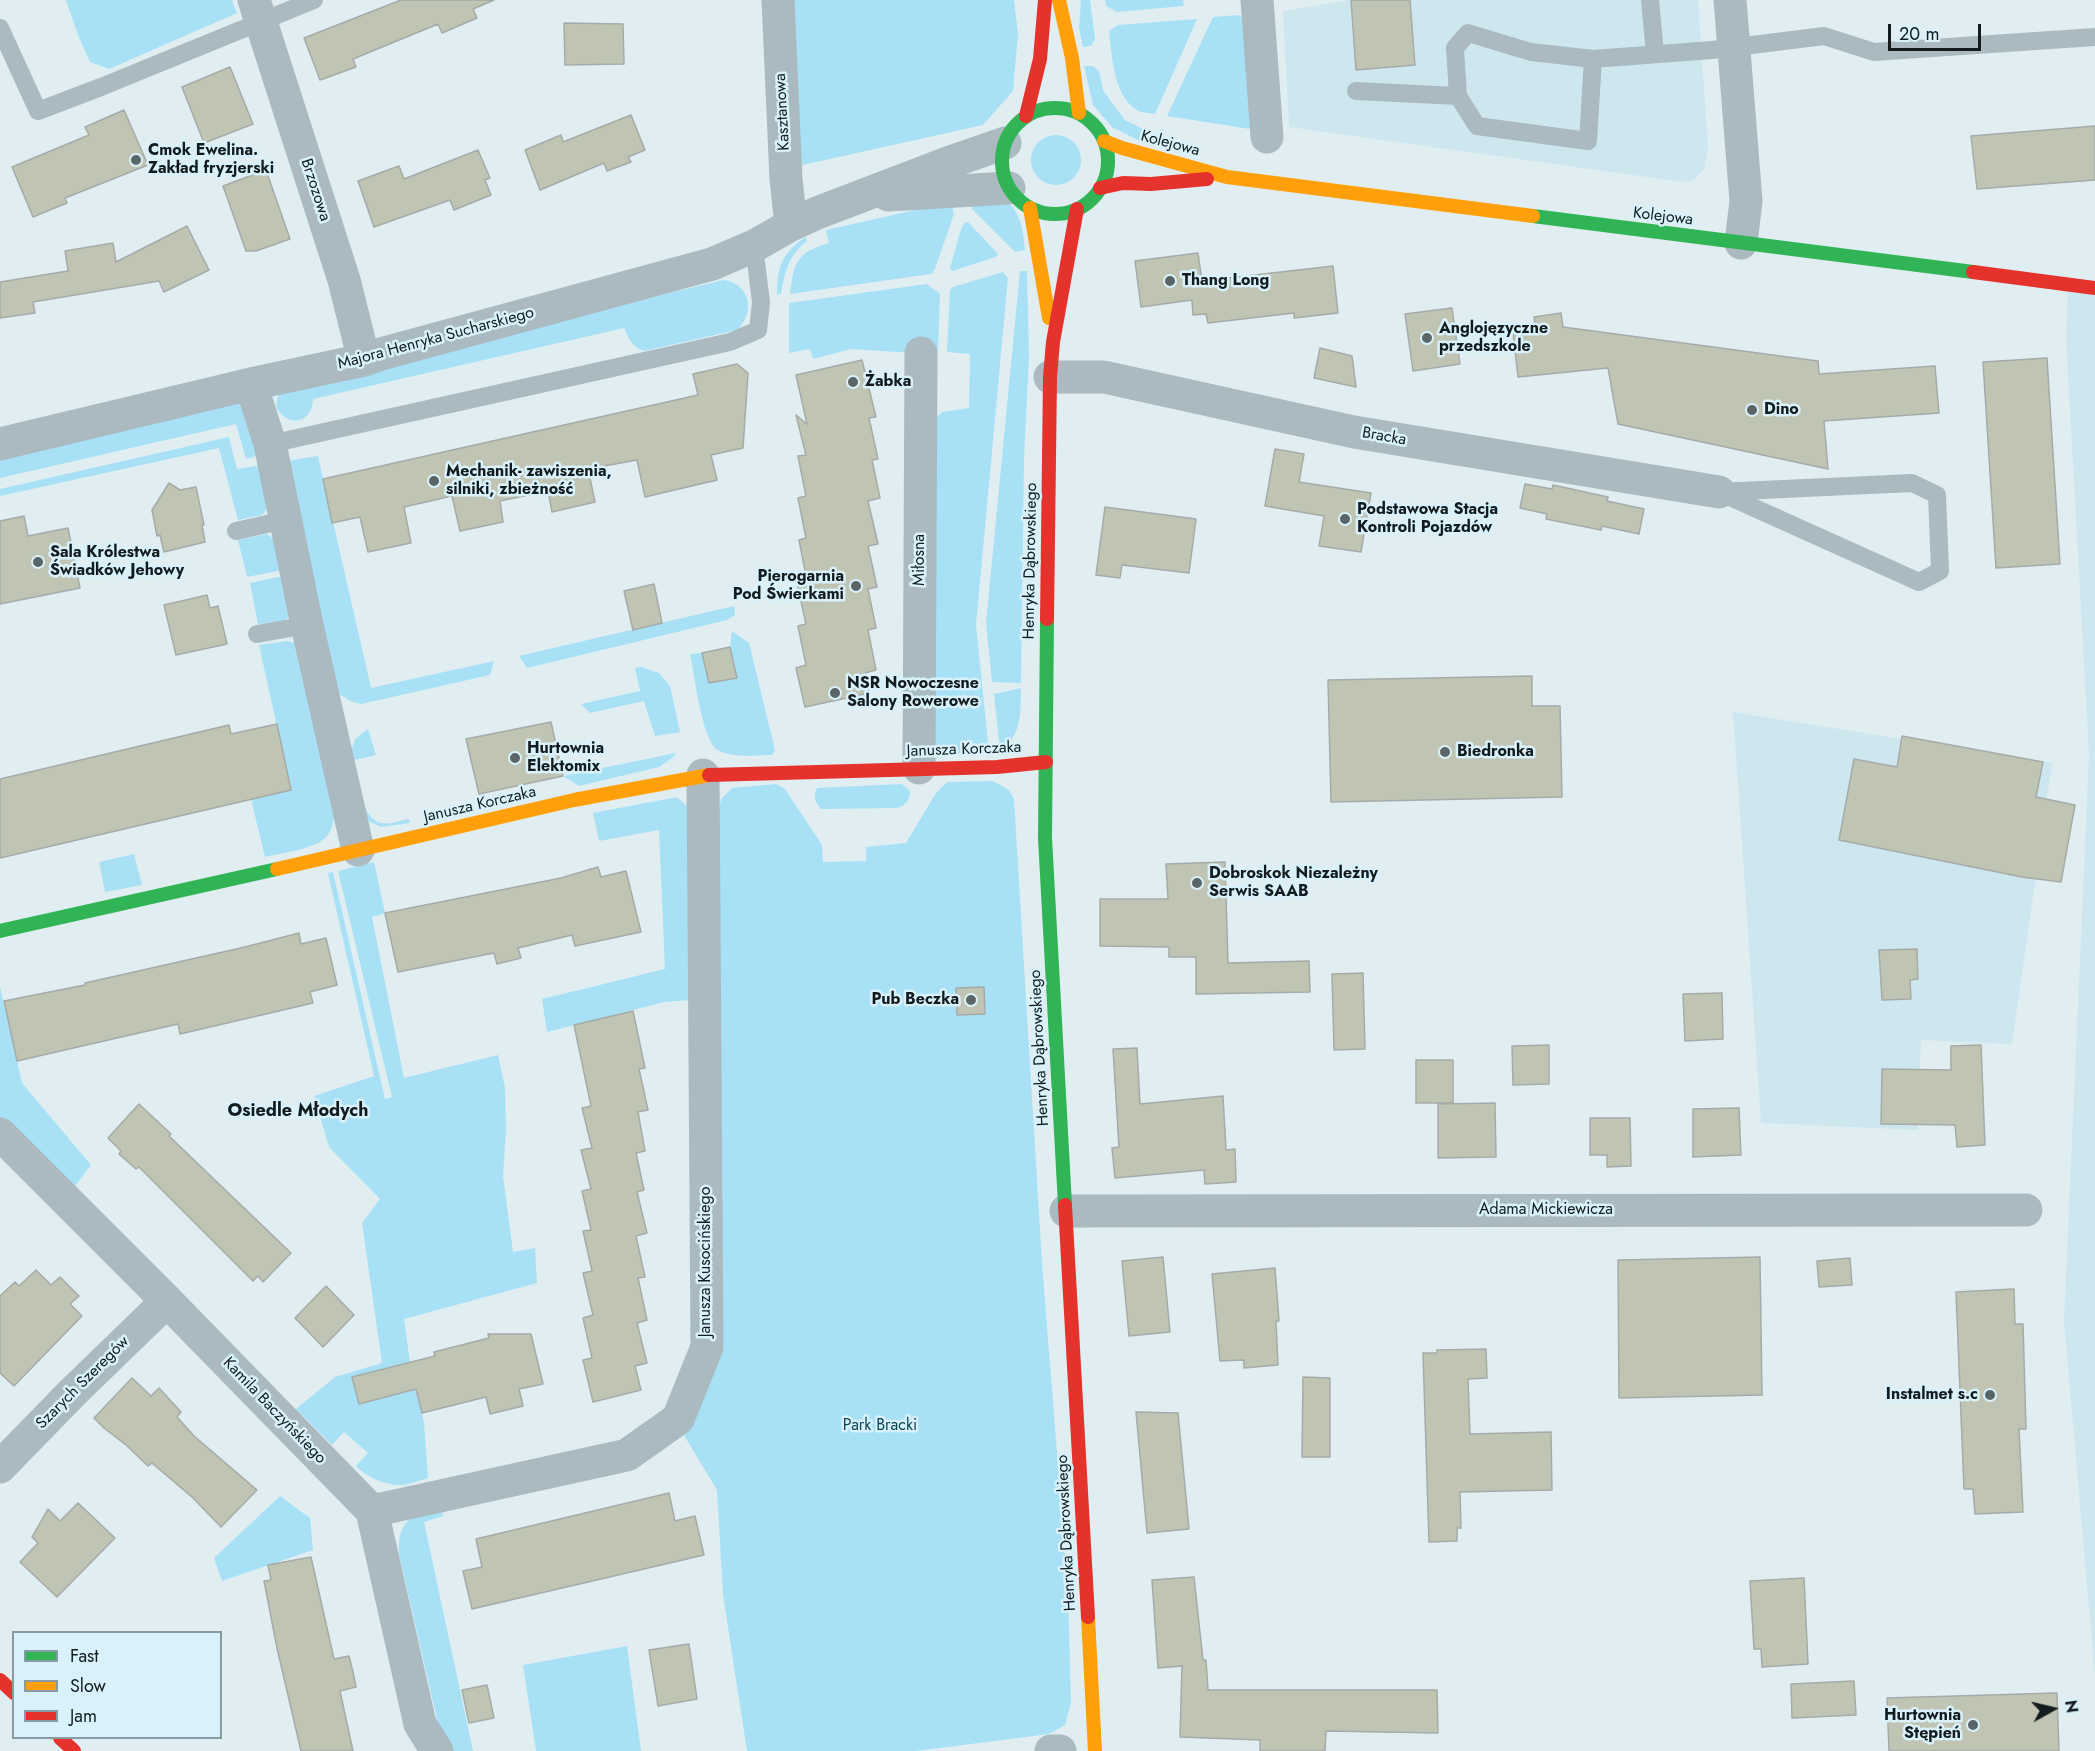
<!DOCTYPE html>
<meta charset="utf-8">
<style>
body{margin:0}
#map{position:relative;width:2095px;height:1751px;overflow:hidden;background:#e0eef2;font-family:Jost,sans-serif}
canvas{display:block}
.legend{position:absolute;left:12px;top:1631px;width:210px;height:108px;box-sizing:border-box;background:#d8f1fa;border:2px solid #899ba2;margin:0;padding:8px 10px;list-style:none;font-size:18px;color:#121b1e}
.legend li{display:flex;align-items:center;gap:12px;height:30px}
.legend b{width:30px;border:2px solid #899ba2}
.north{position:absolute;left:2023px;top:1679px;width:60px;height:60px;-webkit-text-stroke:4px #d8f1fa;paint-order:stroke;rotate:82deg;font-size:16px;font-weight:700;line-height:24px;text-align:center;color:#121b1e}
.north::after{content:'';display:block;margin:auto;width:21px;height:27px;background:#121b1e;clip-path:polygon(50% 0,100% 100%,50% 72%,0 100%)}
.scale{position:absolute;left:1888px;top:24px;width:93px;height:27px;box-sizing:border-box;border:3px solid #121b1e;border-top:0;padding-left:8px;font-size:18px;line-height:21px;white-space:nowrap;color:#121b1e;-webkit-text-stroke:4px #d8f1fa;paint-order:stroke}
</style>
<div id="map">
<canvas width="2095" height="1751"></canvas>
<ul class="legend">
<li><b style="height:8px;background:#30b455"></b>Fast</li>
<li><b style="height:8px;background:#ff9f0a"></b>Slow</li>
<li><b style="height:8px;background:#e5322d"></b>Jam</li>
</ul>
<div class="north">N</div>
<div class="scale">20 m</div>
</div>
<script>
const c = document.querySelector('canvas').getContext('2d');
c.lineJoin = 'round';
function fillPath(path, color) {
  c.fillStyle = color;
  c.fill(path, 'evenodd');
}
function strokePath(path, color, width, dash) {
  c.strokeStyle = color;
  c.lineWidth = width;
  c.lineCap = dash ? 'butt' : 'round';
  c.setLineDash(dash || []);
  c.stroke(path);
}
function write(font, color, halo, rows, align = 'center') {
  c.font = font + ' Jost,sans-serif';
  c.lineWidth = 5;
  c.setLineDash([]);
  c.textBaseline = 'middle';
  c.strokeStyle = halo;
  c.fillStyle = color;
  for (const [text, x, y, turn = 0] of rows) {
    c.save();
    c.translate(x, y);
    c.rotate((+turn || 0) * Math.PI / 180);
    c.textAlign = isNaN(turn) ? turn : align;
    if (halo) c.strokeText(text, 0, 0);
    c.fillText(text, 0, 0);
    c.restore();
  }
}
const built = new Path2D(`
 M 1351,0 L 1698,0 L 1708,148 L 1704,169 L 1694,180 L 1683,182 L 1289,127 L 1283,11 Z
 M 2068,285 L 2095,288 L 2095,1677 L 2064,1321 L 2089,755 L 2066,337 Z
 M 1733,712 L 2052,763 L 2012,1044 L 1921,1040 L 1918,1130 L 1761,1123 Z`);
const green = new Path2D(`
 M 66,0 L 232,0 L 237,13 L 109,69 L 90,62 L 79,38 Z
 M 788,0 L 1014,0 L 1018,34 L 1013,91 L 983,125 L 798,166 Z
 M 1081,0 L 1090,0 L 1095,39 L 1091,46 L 1083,47 L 1079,28 Z
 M 1105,0 L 1183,0 L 1184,6 L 1117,12 L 1106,6 Z
 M 1238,15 L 1243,18 L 1250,129 L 1167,116 L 1213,17 Z
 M 1197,19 L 1155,114 C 1151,113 1145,113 1141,112 C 1113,100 1112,56 1109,31 L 1118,25 Z
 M 1084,66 L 1093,66 L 1099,71 L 1103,90 L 1115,107 L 1125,120 L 1147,131 L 1146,144 L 1112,127 L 1093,105 Z
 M1031 160a25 25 0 1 1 50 0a25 25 0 1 1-50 0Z
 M 970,197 C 979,198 994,196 1003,200 C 1022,209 1023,233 1025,250 L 1015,252 L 972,209 Z
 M 951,202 L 954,214 L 935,269 L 931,274 L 790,294 C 794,261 797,253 829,243 L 826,230 Z
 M 965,222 L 968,222 L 998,254 L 996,257 L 952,271 L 950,268 L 961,229 Z
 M 806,237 L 807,241 C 788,255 785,273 781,294 L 777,295 C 777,268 782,252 806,237 Z
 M 1020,271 L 1027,271 L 1029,357 L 1024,460 L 1021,683 L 992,682 L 986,623 Z
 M 1003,272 L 1008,278 L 976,625 L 989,752 C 966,753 947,758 930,739 L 933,421 L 942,412 L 969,408 L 970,354 L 947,352 L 950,290 L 953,287 Z
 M 723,280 C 750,283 756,313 737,330 L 644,351 C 632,347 629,339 624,328 L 313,399 C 312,423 290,428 277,409 C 275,397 279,392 288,385 Z
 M 927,284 L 940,294 L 938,351 L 913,353 L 851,349 L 813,359 L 810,349 L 789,353 L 789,303 Z
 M 233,399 L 243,404 L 258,452 L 254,457 L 246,459 L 236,424 L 0,478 L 0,451 Z
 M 229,437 L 237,469 L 256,466 L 261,470 L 267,509 L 262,515 L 238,520 L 219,448 L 0,496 L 0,489 Z
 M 318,456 L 371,688 L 494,661 L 490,675 L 361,704 L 350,701 L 339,694 L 286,461 Z
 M 267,534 L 277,541 L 283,570 L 247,577 L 238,540 Z
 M 283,576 L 293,614 L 284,621 L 258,624 L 250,583 Z
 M 734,606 L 735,615 L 727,620 L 527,668 L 519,656 Z
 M 732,631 L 749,643 L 775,750 L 772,755 C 755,755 731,759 716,749 C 702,738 694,673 690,654 L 702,653 L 709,683 L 737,677 L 730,647 Z
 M 287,641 L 298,644 L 335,814 C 333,822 332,830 327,836 C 317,849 281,853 265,857 L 251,799 L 291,790 L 259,645 Z
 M 641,667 L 659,673 L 670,686 L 680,732 L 655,736 L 644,701 L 590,713 L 581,704 L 640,691 L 635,668 Z
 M 1021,688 C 1020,712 1023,736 1000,750 L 994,694 Z
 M 368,729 L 376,755 L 354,760 C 357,777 361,819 381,823 C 390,825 401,820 409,819 L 410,823 L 381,827 L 368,821 L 361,811 L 349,758 L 355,739 Z
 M 676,753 L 672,758 L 659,767 L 579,786 L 563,776 Z
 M 993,781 L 1009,790 L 1014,799 L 1042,1263 L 1068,1592 L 1071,1703 L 1065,1725 L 1049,1734 L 916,1751 L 747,1751 L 723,1595 L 717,1490 L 682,1432 L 697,1414 L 717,810 L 722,798 L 732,788 L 776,784 L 785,789 L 822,845 L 823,862 L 866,861 L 866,847 L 906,843 L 936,793 L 947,782 Z
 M 902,784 L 910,791 C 910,800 907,804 898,808 L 821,809 C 815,802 813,797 817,788 Z
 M 677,797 L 687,806 L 691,1000 L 664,1002 L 547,1032 L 542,999 L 665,969 L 659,830 L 599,841 L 593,813 Z
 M 134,854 L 142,885 L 105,892 L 99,862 Z
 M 374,862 L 385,913 L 372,917 L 404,1078 L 498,1055 L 505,1088 L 506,1130 L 503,1176 L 513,1252 L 535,1248 L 537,1283 L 404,1319 L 410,1362 L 424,1423 L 428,1478 C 420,1480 409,1485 400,1485 C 386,1485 366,1477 356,1466 L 368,1453 L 344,1432 L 332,1445 L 296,1409 L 335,1377 L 382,1363 L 362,1223 L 380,1199 L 329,1147 L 314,1096 L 374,1076 L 328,873 L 333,872 L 385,1099 L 392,1097 L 338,871 ZM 378,1370 L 385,1397 L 359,1404 L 352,1377 Z
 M 0,987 L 22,1083 L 91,1165 L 72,1190 L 0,1119 Z
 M 280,1496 L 310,1518 L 313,1550 L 222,1581 L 214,1558 Z
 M 440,1502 L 443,1516 L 424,1522 L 473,1751 L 452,1751 L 439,1728 L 399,1554 C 397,1520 413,1515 440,1502 Z
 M 627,1646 L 641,1751 L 536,1751 L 523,1665 Z`);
const building = new Path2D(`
 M 401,0 L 494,0 L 473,9 L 477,18 L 442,33 L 438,24 L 353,59 L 356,67 L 320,80 L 304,38 Z
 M 1351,0 L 1410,0 L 1415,65 L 1356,70 Z
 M 564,23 L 623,24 L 624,64 L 565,65 Z
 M 230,67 L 253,124 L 204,143 L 182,87 Z
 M 124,110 L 148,165 L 65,198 L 67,203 L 33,217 L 12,167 L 89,135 L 85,127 Z
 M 631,115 L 645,150 L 628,157 L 631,162 L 607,171 L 604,163 L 540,190 L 525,150 L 561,135 L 563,142 Z
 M 2095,126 L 2095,180 L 1977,189 L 1971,136 Z
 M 478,150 L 490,178 L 485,180 L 491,195 L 454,210 L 450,200 L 374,227 L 358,181 L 399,166 L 404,179 Z
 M 266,170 L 290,239 L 256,251 L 246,251 L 223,186 Z
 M 187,226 L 209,270 L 164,292 L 159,281 L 33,302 L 35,313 L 0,318 L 0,282 L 68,271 L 65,251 L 113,243 L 116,262 Z
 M 1198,253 L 1202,281 L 1333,266 L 1338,313 L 1294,318 L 1294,313 L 1208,323 L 1206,314 L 1193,315 L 1192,300 L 1141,307 L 1135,261 Z
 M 1452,308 L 1460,364 L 1413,371 L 1405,314 Z
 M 1561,313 L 1563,327 L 1818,361 L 1819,374 L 1935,366 L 1939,413 L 1824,421 L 1828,469 L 1618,424 L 1608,368 L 1518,377 L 1513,333 L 1536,330 L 1534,317 Z
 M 1320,348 L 1352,356 L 1356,387 L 1314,378 Z
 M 2047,358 L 2060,564 L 1996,568 L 1983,362 Z
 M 862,360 L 876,417 L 869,418 L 878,459 L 872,460 L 880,498 L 868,501 L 878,544 L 868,546 L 877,587 L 868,589 L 876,628 L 868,630 L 876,670 L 865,673 L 870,693 L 805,707 L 796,668 L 806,665 L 798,626 L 806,624 L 797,583 L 807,581 L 799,540 L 806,538 L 798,498 L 806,496 L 798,456 L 806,455 L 796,415 L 807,424 L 796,375 Z
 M 737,364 L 748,373 L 743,448 L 711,455 L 717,480 L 645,497 L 637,460 L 588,469 L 595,502 L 552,512 L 548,491 L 500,501 L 503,522 L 460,531 L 452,496 L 404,507 L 411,543 L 368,552 L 360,517 L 332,523 L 323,479 L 698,395 L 693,374 Z
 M 1275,449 L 1304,454 L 1299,482 L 1371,493 L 1361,552 L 1319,546 L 1324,516 L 1265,506 Z
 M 169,483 L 180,490 L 196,487 L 204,525 L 202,525 L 205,542 L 164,552 L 160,535 L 157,536 L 152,510 Z
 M 1525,484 L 1552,489 L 1553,485 L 1608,497 L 1607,501 L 1644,509 L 1639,534 L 1602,526 L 1601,530 L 1546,519 L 1547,514 L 1520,508 Z
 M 1105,507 L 1196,519 L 1189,573 L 1122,565 L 1120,578 L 1096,575 Z
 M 24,516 L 28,536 L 68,528 L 80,588 L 0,604 L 0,521 Z
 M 654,584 L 662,623 L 633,630 L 624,591 Z
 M 207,595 L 210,608 L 218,606 L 227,644 L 176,655 L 164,605 Z
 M 730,647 L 737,678 L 709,683 L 702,653 Z
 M 1532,676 L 1532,706 L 1560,706 L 1562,797 L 1331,802 L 1328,680 Z
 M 551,722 L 563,776 L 479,794 L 466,739 Z
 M 277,724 L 291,790 L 0,858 L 0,779 L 229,725 L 231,734 Z
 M 1902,736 L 2043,762 L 2036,797 L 2075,805 L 2061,882 L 2022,877 L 1839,840 L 1854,759 L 1897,767 Z
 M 1225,862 L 1228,963 L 1309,961 L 1310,992 L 1196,994 L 1196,957 L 1169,957 L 1169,947 L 1100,946 L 1100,899 L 1168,899 L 1166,864 Z
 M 598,867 L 601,877 L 626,871 L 641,932 L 575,946 L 572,935 L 518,948 L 521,958 L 497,964 L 494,953 L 398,972 L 385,913 L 561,878 Z
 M 299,933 L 301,944 L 326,938 L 337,985 L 310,992 L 313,1003 L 180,1034 L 178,1024 L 17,1061 L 4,1001 L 85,985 L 85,983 L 245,947 Z
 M 1917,949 L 1918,979 L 1910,980 L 1911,999 L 1882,1000 L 1879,950 Z
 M 1363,973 L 1365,1049 L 1334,1050 L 1332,974 Z
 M 984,987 L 985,1014 L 957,1015 L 956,988 Z
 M 1722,993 L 1723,1039 L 1685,1041 L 1683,994 Z
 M 633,1011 L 645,1068 L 639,1069 L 648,1110 L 638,1112 L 645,1151 L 636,1153 L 644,1190 L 637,1192 L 647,1233 L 636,1236 L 645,1277 L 638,1278 L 647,1320 L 637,1323 L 647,1363 L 635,1366 L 641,1390 L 593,1402 L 583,1360 L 592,1358 L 583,1318 L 593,1315 L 583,1273 L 592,1271 L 583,1231 L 591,1230 L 582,1191 L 591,1189 L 581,1150 L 592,1148 L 582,1108 L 591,1106 L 574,1025 Z
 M 1549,1045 L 1549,1084 L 1513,1085 L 1512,1046 Z
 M 1981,1045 L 1985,1145 L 1957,1147 L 1955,1125 L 1881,1124 L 1882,1069 L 1951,1070 L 1951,1046 Z
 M 1137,1048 L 1140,1104 L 1223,1096 L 1226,1150 L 1235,1149 L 1236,1182 L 1205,1184 L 1204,1170 L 1115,1178 L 1112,1148 L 1119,1147 L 1113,1049 Z
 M 1416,1060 L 1453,1060 L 1453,1103 L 1416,1103 Z
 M 1495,1103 L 1496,1157 L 1438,1158 L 1438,1104 Z
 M 139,1104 L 171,1134 L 169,1136 L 291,1253 L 263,1282 L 258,1276 L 253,1281 L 139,1167 L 136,1169 L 119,1154 L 121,1151 L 108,1138 Z
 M 1739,1108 L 1741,1155 L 1693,1157 L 1693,1109 Z
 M 1590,1118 L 1630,1118 L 1631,1166 L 1607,1167 L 1607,1155 L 1590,1155 Z
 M 1163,1257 L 1170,1332 L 1129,1336 L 1122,1261 Z
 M 1760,1257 L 1762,1395 L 1619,1398 L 1618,1260 Z
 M 1850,1258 L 1852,1285 L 1819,1287 L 1817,1261 Z
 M 1275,1268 L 1279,1321 L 1276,1321 L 1278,1365 L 1244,1368 L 1244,1360 L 1220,1361 L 1212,1274 Z
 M 36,1270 L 51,1285 L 60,1277 L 79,1296 L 70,1304 L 82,1316 L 14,1386 L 0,1373 L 0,1296 L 15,1282 L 19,1286 Z
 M 326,1286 L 354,1315 L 323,1347 L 295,1318 Z
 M 2014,1289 L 2015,1324 L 2023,1324 L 2026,1429 L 2019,1429 L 2023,1512 L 1975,1514 L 1973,1489 L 1964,1489 L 1956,1292 Z
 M 488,1334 L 531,1334 L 543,1384 L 519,1389 L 523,1406 L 490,1414 L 486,1397 L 422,1413 L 416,1389 L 359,1404 L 352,1377 L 435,1356 L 434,1352 L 489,1338 Z
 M 1486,1349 L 1487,1378 L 1468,1379 L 1470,1434 L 1551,1432 L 1552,1490 L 1460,1492 L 1461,1528 L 1457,1528 L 1457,1541 L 1429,1542 L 1423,1353 L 1437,1353 L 1437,1350 Z
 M 1303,1377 L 1330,1378 L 1330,1457 L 1302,1457 Z
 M 132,1378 L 151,1396 L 159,1388 L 181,1412 L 177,1417 L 194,1436 L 257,1490 L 221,1527 L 193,1498 L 152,1463 L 148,1466 L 126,1445 L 104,1428 L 94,1418 Z
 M 1136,1412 L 1178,1413 L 1189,1529 L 1147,1533 Z
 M 669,1493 L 675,1521 L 695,1516 L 704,1555 L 472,1609 L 463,1571 L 482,1567 L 476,1539 Z
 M 78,1503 L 115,1538 L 57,1597 L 20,1562 L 38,1543 L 32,1537 L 48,1509 L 60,1521 Z
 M 311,1557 L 334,1659 L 349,1656 L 353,1672 L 356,1687 L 340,1691 L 353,1751 L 301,1751 L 277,1648 L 264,1581 L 271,1580 L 268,1565 Z
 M 1194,1577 L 1203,1660 L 1206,1660 L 1208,1690 L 1437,1690 L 1438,1733 L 1326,1731 L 1325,1751 L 1260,1751 L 1260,1740 L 1180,1737 L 1182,1666 L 1158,1668 L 1152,1580 Z
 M 1804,1578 L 1808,1664 L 1762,1667 L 1761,1649 L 1754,1649 L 1750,1581 Z
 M 689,1644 L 697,1699 L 658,1706 L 649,1650 Z
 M 1854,1681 L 1856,1715 L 1792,1718 L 1791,1684 Z
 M 487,1685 L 494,1718 L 469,1723 L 462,1690 Z
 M 2057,1693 L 2059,1751 L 1889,1751 L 1887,1698 Z`);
const lane = new Path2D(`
 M 1650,0 L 1655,54
 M 0,28 L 38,111 L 101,87 L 314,0
 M 1356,91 L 1458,96 L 1477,126 L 1588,141 L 1593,59
 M 1458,96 L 1455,48 L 1468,33 L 1531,52 L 1593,59 L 1712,50 L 1824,36 L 1874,52 L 2095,37
 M 270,444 L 730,342 L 758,330 L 761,302 L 754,246
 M 1912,483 L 1937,495 L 1940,571 L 1919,582 L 1719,492 Z
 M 236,531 L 285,520
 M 257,634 L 307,625`);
const street = new Path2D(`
 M 254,0 L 344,280 L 364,360
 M 778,0 L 786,179 L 791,225
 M 1257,0 L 1267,137
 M 1730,0 L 1746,201 L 1741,243
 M 888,195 L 1009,188
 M 1050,377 L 1104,377 L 1354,432 L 1719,492
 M 251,384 L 270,444 L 307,625 L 358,850
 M 0,444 L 251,384 L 364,360 L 381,354 L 712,264 L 754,246 L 791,225 L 817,213 L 953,161 L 1005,143
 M 919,768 L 921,353
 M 0,1134 L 167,1301 L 372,1511 L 420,1724 L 437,1751
 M 1066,1211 L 2026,1210
 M 0,1467 L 72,1393 L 167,1301
 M 372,1511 L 627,1455 L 678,1419 L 707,1347 L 703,775
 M 1051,1751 L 1060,1751`);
const fast = new Path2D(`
 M1002 161a53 53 0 1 1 106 0a53 53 0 1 1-106 0Z
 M 1533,216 L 1973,272
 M 1047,619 L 1045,838 L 1065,1205
 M 0,931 L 277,869`);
const slow = new Path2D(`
 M 1059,0 L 1072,58 L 1079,113
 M 1104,141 L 1122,148 L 1227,177 L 1533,216
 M 1030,208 L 1049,318
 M 277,869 L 574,800 L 709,775
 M 1088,1617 L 1095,1751`);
const jam = new Path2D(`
 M 1026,116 L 1040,59 L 1045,0
 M 1100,188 L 1123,183 L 1151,184 L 1207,179
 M 1973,272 L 2095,288
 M 1047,619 L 1050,377 L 1053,342 L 1077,209
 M 709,775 L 997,767 L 1046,762
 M 1065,1205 L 1088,1617
 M 0,1680 L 14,1693
 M 60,1738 L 74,1751`);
const markers = [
 [136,160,6,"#5a6568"],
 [1170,281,6,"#5a6568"],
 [1427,338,6,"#5a6568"],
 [853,382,6,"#5a6568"],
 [1752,410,6,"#5a6568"],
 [434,481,6,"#5a6568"],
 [1345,519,6,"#5a6568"],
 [38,562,6,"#5a6568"],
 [856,586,6,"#5a6568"],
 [835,693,6,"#5a6568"],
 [1445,752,6,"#5a6568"],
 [515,758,6,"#5a6568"],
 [1197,883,6,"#5a6568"],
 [971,1000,6,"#5a6568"],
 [1990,1395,6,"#5a6568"],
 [1973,1725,6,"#5a6568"]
];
const streetNames = [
 ["Kasztanowa",783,112,-93],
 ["Kolejowa",1170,144,15],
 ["Brzozowa",315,190,72],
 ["Kolejowa",1663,217,7],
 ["Majora Henryka Sucharskiego",436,339,-15],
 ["Bracka",1384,437,10],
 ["Miłosna",920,560,-90],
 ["Henryka Dąbrowskiego",1031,561,-89],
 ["Janusza Korczaka",964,750,-2],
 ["Janusza Korczaka",480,805,-13],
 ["Henryka Dąbrowskiego",1040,1048,-93],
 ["Adama Mickiewicza",1546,1210],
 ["Janusza Kusocińskiego",706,1262,-90],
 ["Szarych Szeregów",83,1383,-45],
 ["Kamila Baczyńskiego",274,1411,46],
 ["Henryka Dąbrowskiego",1067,1533,-93]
];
const poiNames = [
 ["Cmok Ewelina.",148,151],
 ["Zakład fryzjerski",148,169],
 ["Thang Long",1182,281],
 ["Anglojęzyczne",1439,329],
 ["przedszkole",1439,347],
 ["Żabka",865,382],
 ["Dino",1764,410],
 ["Mechanik- zawiszenia,",446,472],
 ["silniki, zbieżność",446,490],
 ["Podstawowa Stacja",1357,510],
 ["Kontroli Pojazdów",1357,528],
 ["Sala Królestwa",50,553],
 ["Świadków Jehowy",50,571],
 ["Pierogarnia",844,577,"right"],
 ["Pod Świerkami",844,595,"right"],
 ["NSR Nowoczesne",847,684],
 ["Salony Rowerowe",847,702],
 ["Hurtownia",527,749],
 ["Elektomix",527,767],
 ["Biedronka",1457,752],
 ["Dobroskok Niezależny",1209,874],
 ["Serwis SAAB",1209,892],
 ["Pub Beczka",959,1000,"right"],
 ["Instalmet s.c",1978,1395,"right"],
 ["Hurtownia",1961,1716,"right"],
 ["Stępień",1961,1734,"right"]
];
const parkNames = [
 ["Park Bracki",880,1426]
];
const neighbourhoodNames = [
 ["Osiedle Młodych",298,1112]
];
fillPath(built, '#cee7ef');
fillPath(green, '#a8e1f5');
fillPath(building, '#c0c4b2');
strokePath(building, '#a5aba9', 1.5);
strokePath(lane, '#aabac0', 18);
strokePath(street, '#aabac0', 33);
strokePath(fast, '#30b455', 14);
strokePath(slow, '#ff9f0a', 14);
strokePath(jam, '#e5322d', 14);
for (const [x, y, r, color] of markers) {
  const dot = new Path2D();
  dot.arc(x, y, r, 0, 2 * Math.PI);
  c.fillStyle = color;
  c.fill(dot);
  strokePath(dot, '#d8f1fa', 2);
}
write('16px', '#121b1e', '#d8f1fa', streetNames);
write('bold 16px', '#121b1e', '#d8f1fa', poiNames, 'left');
write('16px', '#0b4555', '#d8f1fa', parkNames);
write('bold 18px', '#121b1e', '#d8f1fa', neighbourhoodNames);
</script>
